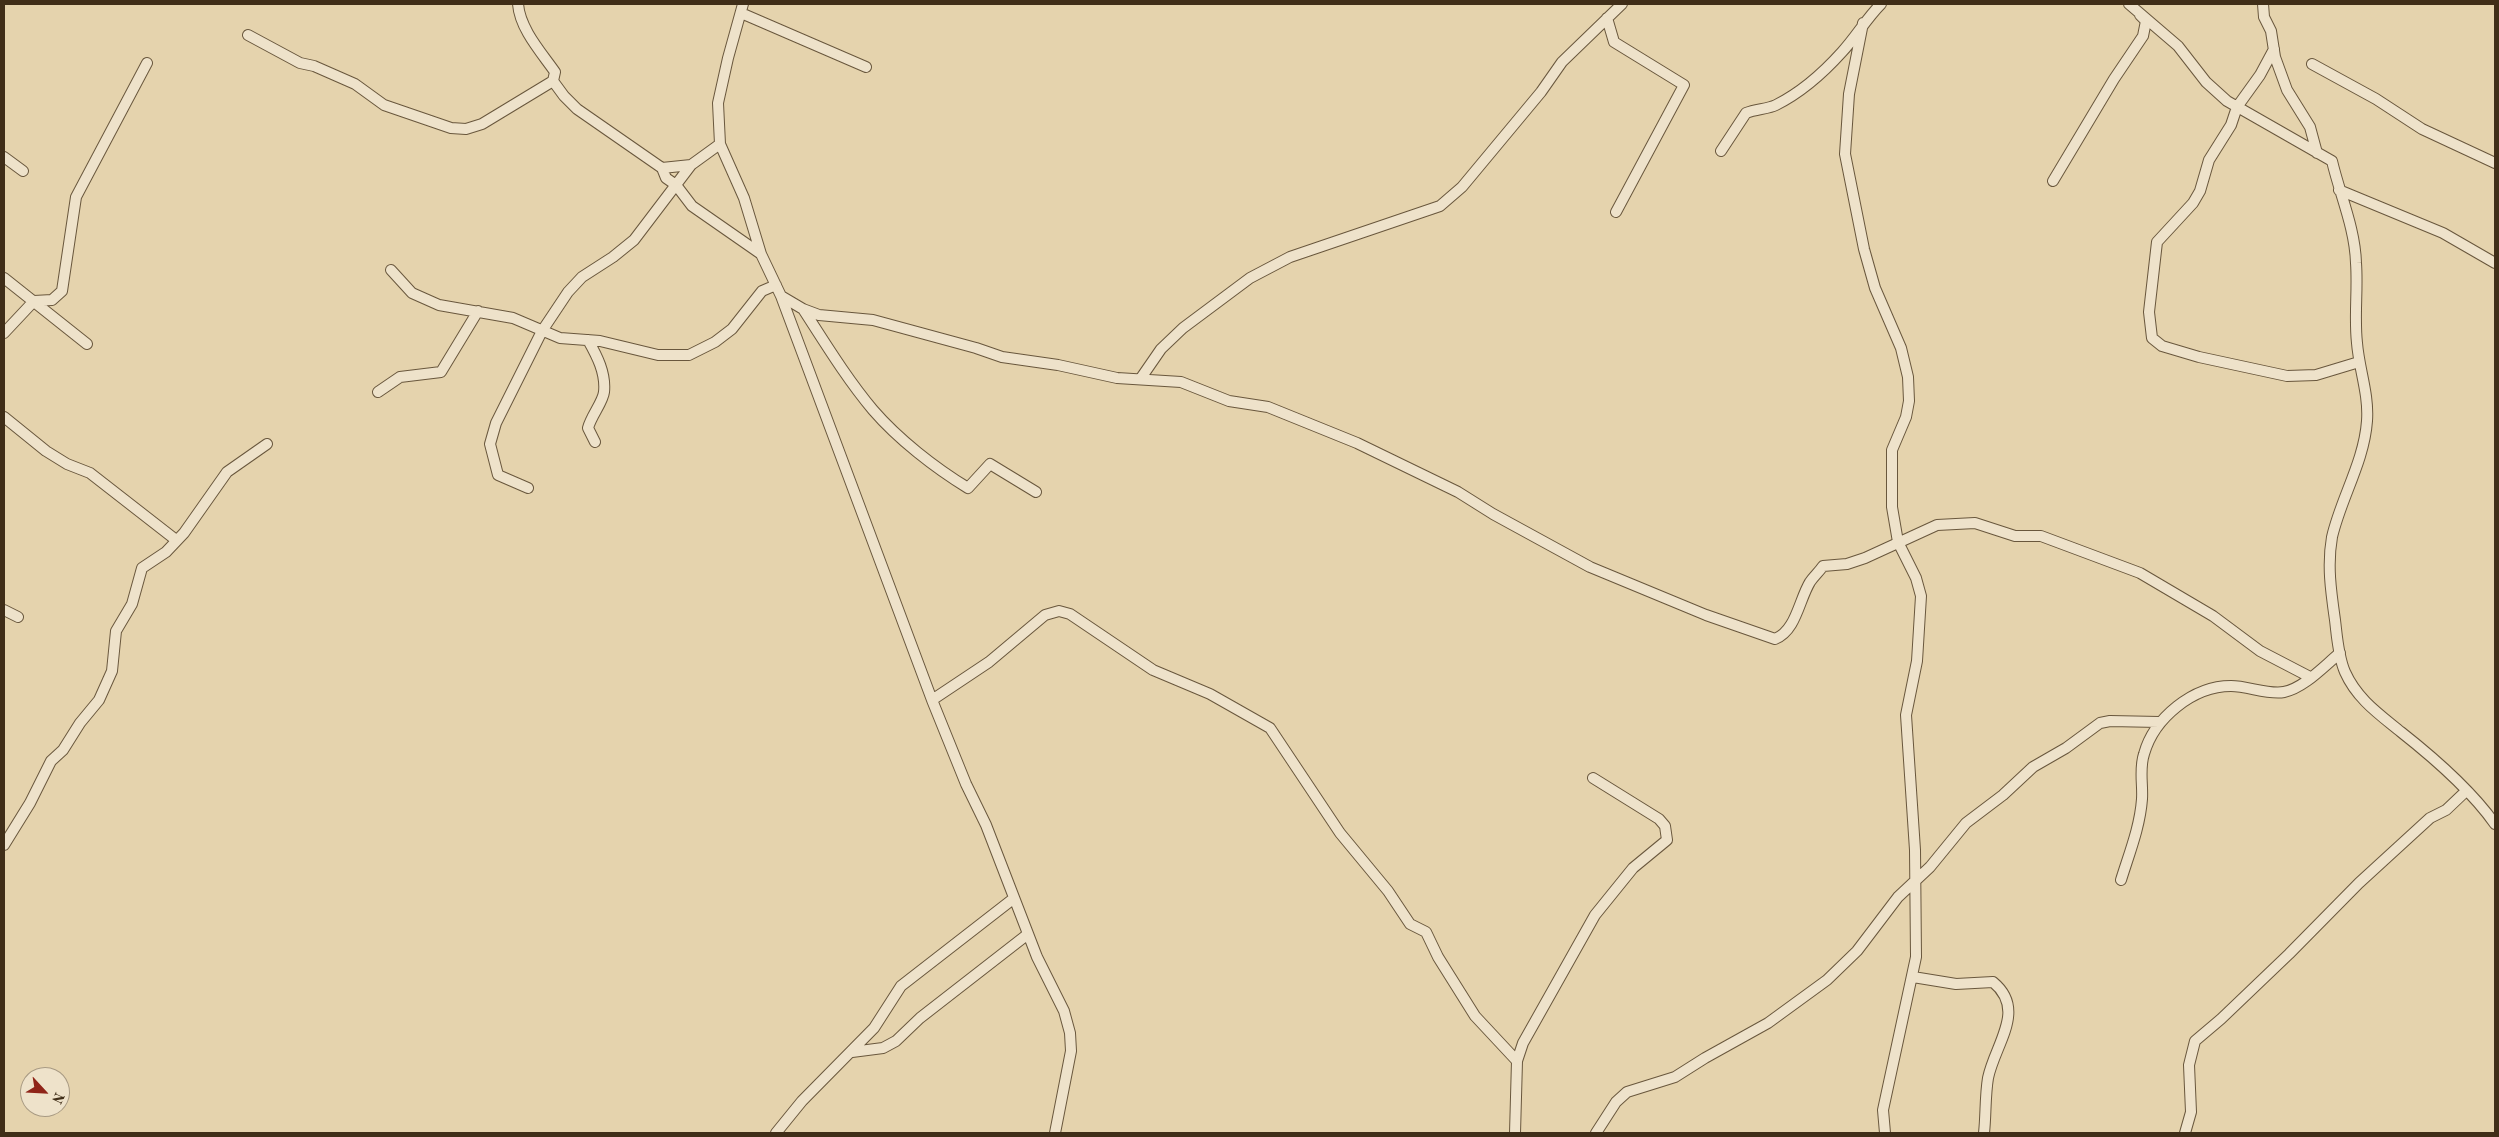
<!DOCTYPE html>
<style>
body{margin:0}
#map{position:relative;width:2499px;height:1137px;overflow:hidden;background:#e5d3ad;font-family:"Old Standard TT",serif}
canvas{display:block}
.frame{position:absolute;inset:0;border:5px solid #402e18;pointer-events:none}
.north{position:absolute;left:20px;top:1067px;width:50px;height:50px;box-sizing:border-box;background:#eee2ca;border:1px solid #a89a83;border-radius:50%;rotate:115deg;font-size:14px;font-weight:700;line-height:20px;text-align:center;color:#402e18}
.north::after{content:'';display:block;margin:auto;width:18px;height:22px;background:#8f2418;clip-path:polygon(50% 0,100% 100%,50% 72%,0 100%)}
</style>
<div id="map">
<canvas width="2499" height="1137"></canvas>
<div class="frame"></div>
<div class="north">N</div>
</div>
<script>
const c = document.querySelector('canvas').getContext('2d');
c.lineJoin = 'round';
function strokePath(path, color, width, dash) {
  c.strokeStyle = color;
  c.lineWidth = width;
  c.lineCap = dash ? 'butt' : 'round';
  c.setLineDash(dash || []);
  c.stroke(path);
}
const street = new Path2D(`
 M 518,4 C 520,29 541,52 555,72 L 553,81 L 564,96 L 577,109 L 662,168 L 666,178 L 676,185 L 692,206 L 761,254
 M 743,4 L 728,58 L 718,103 L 720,144 L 744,198 L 761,254 L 781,296 L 932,700 L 966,784 L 986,825 L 1037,957 L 1064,1011 L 1070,1033 L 1071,1051 L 1055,1133
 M 2129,4 L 2178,46 L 2206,82 L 2227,101 L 2332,161 C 2340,195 2355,228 2356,263 C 2358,290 2354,316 2357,343 C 2359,369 2369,394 2367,421 C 2364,462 2341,498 2332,537 C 2327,565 2331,592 2335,620 C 2337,636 2338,656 2345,672 C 2357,699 2379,714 2401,732 C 2434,758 2471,790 2495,824
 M 2263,4 L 2264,17 L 2271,31 L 2275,57 L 2287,90 L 2310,127 L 2317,153
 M 741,13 L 866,67
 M 1607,18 L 1614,42 L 1684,85 L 1616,212
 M 1863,23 L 1849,94 L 1845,154 L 1864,249 L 1875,288 L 1901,348 L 1908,377 L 1909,401 L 1906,417 L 1892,450 L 1892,507 L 1898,542 L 1916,578 L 1921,596 L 1917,661 L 1906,715 L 1915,850 L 1916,957 L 1883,1110 L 1885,1133
 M 248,35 L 300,63 L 314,66 L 355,84 L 384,105 L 451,128 L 466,129 L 482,124 L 553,81
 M 2274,49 L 2260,75 L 2237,107 L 2231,125 L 2209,160 L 2200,191 L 2193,203 L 2157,242 L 2149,312 L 2152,338 L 2162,346 L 2199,357 L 2287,376 L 2316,375 L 2359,362
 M 2312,64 L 2376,99 L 2422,129 L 2495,163
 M 1721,151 L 1746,113 C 1756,109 1768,109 1776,105 C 1800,93 1824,72 1842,52 C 1856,37 1866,19 1881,4
 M 4,157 L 23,171
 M 662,168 L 691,165
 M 2053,181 L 2114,79 L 2143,36 L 2146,21 L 2140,15
 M 2339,190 L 2443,233 L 2495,263
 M 391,270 L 412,293 L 439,305 L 513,318 L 560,338 L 600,341 L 658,355 L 689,355 L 715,342 L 732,329 L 762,291 L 776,285
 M 4,278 L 87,344
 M 781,296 L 803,309
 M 4,333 L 34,301 L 52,300 L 62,291 L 76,197 L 147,63
 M 588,340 C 597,356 606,373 604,392 C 603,402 591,416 588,428 L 595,442
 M 1141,378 L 1161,349 L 1183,328 L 1250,278 L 1290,257 L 1440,206 L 1462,187 L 1541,92 L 1562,62 L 1622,4
 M 378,392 L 400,377 L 441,372 L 478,311
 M 4,417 L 46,451 L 67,464 L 90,473 L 176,540
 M 528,488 L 498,475 L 490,444 L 496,423 L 542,331 L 568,292 L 582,277 L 613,257 L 634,240 L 691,165 L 720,144
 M 1036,492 L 990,464 L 968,488 C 935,468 898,439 873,410 C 847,379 825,343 803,309 L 819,315 L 873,320 L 976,348 L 1002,357 L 1058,365 L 1117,378 L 1181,382 L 1229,401 L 1268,407 L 1357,443 L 1458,492 L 1493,514 L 1590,567 L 1706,615 L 1775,639 C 1796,631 1799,600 1810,582 C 1814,576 1819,572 1823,566 L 1847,564 L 1865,558 L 1937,525 L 1975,523 L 2015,536 L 2041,536 L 2140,573 L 2213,616 L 2260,651 L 2310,677
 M 4,610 L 18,617
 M 932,700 L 989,662 L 1045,615 L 1059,611 L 1070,614 L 1153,670 L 1210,694 L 1270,728 L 1340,833 L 1388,891 L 1410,924 L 1426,932 L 1438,957 L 1475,1016 L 1517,1061
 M 4,845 L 30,803 L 51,761 L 63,750 L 80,723 L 99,700 L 112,671 L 116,631 L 132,604 L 142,568 L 166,552 L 184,533 L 227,472 L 267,444
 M 2121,880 C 2129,854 2140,827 2142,799 C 2143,784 2139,769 2144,754 C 2154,718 2193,686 2231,686 C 2248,686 2268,695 2284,692 C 2304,688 2324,666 2340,653
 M 1913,977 L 1956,984 L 1993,982 C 2027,1010 1995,1044 1988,1078 C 1985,1096 1986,1115 1984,1133
 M 852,1052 L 883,1048 L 896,1041 L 920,1018 L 1028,934
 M 776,1133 L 802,1101 L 874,1028 L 901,986 L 1013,899
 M 1515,1133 L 1517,1061 L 1523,1043 L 1595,915 L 1633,868 L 1667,840 L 1665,826 L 1659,819 L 1593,778
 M 1596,1133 L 1616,1102 L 1627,1092 L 1675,1077 L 1705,1058 L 1768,1023 L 1827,980 L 1857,951 L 1898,897 L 1930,867 L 1966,823 L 2003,795 L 2033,767 L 2066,748 L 2100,723 L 2110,721 L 2159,722
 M 2185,1133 L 2191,1112 L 2189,1065 L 2195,1041 L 2221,1019 L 2289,954 L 2359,883 L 2430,818 L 2446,810 L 2466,791`);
strokePath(street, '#69573d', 12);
strokePath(street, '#eee2ca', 10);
</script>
